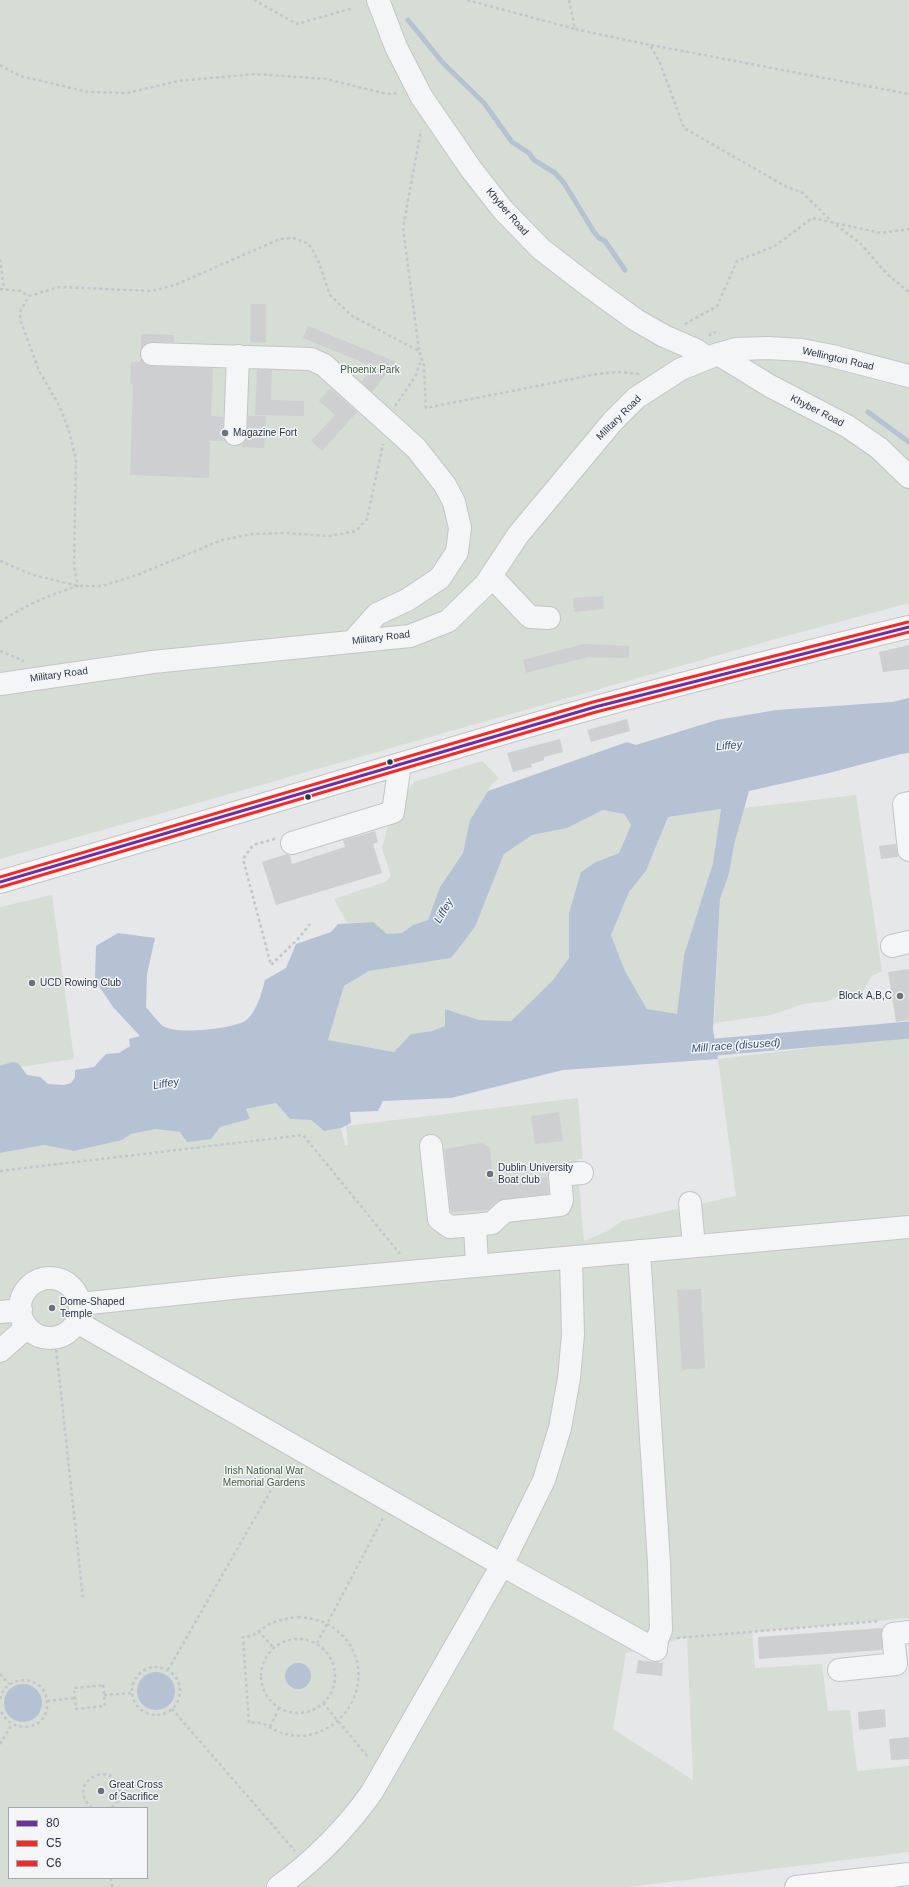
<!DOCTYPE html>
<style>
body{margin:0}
#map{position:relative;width:909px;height:1887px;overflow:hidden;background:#e5e7e9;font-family:Helvetica,sans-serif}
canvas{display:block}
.legend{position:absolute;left:8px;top:1807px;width:140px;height:72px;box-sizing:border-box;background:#f3f5f8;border:1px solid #a3a7b0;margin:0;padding:5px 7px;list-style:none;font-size:12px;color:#2b3343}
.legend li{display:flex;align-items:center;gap:8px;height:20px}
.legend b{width:20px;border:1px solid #a3a7b0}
</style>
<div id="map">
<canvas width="909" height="1887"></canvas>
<ul class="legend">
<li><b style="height:5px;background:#6c30a1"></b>80</li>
<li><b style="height:5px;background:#f52a26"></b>C5</li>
<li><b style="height:5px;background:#f52a26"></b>C6</li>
</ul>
</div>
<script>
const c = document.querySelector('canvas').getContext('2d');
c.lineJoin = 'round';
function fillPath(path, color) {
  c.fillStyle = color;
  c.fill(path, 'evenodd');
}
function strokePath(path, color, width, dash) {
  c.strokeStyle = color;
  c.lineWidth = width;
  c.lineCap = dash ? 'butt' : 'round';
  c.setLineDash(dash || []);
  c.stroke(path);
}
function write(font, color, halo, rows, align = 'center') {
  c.font = font + ' Helvetica,sans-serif';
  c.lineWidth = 3;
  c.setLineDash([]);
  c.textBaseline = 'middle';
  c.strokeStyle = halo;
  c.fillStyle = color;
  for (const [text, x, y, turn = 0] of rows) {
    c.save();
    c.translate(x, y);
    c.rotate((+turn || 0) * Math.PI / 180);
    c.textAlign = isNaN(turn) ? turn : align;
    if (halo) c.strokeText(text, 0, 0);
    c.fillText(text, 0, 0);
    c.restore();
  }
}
const green = new Path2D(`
 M 0,0 L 909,0 L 909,603 L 779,638 L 0,859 Z
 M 482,761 L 499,778 L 492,784 L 470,820 L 463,853 L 440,887 L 428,920 L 413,925 L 402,933 L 387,934 L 371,922 L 347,923 L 334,899 L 385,882 L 391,876 L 382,848 L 390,818 L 414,782 Z
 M 856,795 L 882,971 L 872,976 L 861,995 L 855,999 L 840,995 L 829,1001 L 803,1004 L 771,1015 L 714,1023 L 720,899 L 729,874 L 734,845 L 744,808 Z
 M 721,809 L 713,863 L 684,955 L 677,1015 L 647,1009 L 625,971 L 611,935 L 629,892 L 646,871 L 668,817 Z
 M 603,810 L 624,814 L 631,825 L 619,853 L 596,862 L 569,913 L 569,958 L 553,980 L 511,1021 L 479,1020 L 445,1009 L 445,1026 L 432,1031 L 411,1034 L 394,1052 L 328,1040 L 344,986 L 369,971 L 451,958 L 475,927 L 504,854 L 532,835 L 567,828 Z
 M 52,895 L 74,1059 L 0,1070 L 0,907 Z
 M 909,1036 L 909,1618 L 752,1632 L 755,1668 L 822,1664 L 828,1711 L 850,1710 L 857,1771 L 909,1766 L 909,1852 L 629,1887 L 0,1887 L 0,1153 L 44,1145 L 74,1151 L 122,1140 L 131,1134 L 156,1129 L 180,1132 L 220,1127 L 250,1119 L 246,1109 L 276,1103 L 290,1119 L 311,1120 L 324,1131 L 341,1128 L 345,1145 L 348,1145 L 346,1126 L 578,1098 L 583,1159 L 577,1159 L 584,1241 L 608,1231 L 622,1221 L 736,1196 L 718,1059 ZM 687,1637 L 693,1780 L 613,1729 L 626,1653 ZM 9,1808 L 147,1808 L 147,1878 L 9,1878 Z`);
const water = new Path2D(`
 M 909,698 L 909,753 L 901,754 L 829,773 L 749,791 L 734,845 L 729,874 L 720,899 L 713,1029 L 718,1059 L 563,1070 L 451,1098 L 383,1101 L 378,1111 L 350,1112 L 351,1123 L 341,1128 L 324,1131 L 311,1120 L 290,1119 L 276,1103 L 246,1109 L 250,1119 L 220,1127 L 211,1139 L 187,1142 L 180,1132 L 156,1129 L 131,1134 L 122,1140 L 74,1151 L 44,1145 L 0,1153 L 0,1066 L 12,1062 L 18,1063 L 27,1075 L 40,1077 L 48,1084 L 64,1085 L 71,1083 L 75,1077 L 75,1070 L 94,1067 L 106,1054 L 119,1053 L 130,1046 L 129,1039 L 140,1036 L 113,1007 L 95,980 L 96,946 L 118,933 L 155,938 L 147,974 L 146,1007 C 151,1013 157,1021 163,1026 C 176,1035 231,1029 245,1021 C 256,1014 262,992 265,980 L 286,968 L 296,944 L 331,932 L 338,924 L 373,922 L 387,934 L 402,933 L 413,925 L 428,920 L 440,887 L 463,853 L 470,820 L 488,791 L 627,742 L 636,745 L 717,720 L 777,710 L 892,702 ZM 721,809 L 713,863 L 684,955 L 677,1014 L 647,1009 L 625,971 L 611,935 L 629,892 L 646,871 L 668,817 ZM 603,810 L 624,814 L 631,825 L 619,853 L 596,862 L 581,872 L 569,913 L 569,958 L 553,980 L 511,1021 L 479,1020 L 445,1009 L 445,1026 L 432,1031 L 411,1034 L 394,1052 L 328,1040 L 344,986 L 369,971 L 451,958 L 475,927 L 504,854 L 532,835 L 567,828 Z
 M285 1676a13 13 0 1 1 26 0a13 13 0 1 1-26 0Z
 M137 1691a19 19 0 1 1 38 0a19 19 0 1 1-38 0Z
 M4 1703a19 19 0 1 1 38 0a19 19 0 1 1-38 0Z`);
const stream = new Path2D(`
 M 408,20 L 443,63 L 484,103 L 512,142 L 529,153 L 534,160 L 555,173 L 564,183 L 594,232 L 599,238 L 605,241 L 625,270
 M 868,412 L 909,442`);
const canal = new Path2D(`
 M 694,1049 L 909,1030`);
const building = new Path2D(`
 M 250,304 L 266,304 L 266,343 L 250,342 Z
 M 308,326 L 396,362 L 372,392 L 361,382 L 374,367 L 303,338 Z
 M 141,334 L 174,335 L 174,342 L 152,342 L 146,343 L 141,349 Z
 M 141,358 L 145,364 L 152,366 L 213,368 L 211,416 L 223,417 L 223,434 L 225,441 L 210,441 L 209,478 L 130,475 L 133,385 L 130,384 L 131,362 L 140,362 Z
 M 257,370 L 272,370 L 271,400 L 304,401 L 304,416 L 255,415 Z
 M 330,388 L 357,412 L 322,451 L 311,441 L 335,415 L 319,401 Z
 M 248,416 L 266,416 L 264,448 L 242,447 L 247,435 Z
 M 603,596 L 604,609 L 574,612 L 573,598 Z
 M 584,644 L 629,646 L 629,658 L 588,657 L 526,673 L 523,660 Z
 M 909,645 L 909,669 L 883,672 L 879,652 Z
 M 627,719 L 630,731 L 591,742 L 587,730 Z
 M 560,739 L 563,752 L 544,757 L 544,760 L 531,764 L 532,767 L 513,772 L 507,753 Z
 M 375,831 L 378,842 L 373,844 L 382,873 L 276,905 L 262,862 L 287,854 L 290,855 L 292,864 L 345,847 L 343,840 Z
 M 896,844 L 898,857 L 881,859 L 879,846 Z
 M 909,969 L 909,1020 L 896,1022 L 888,972 Z
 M 559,1112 L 563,1141 L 535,1144 L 531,1116 Z
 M 482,1143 L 490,1148 L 493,1182 L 547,1177 L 549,1194 L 504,1199 L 495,1203 L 487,1210 L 451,1212 L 444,1149 Z
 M 701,1289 L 705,1368 L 682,1370 L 677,1290 Z
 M 882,1628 L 882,1650 L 759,1659 L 758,1637 Z
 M 638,1660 L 663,1663 L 662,1676 L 636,1673 Z
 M 885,1709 L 886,1727 L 859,1730 L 858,1712 Z
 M 909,1737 L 909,1759 L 891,1760 L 889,1739 Z`);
const path = new Path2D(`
 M 254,0 L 297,24 L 353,8
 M 467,0 L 575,29
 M 569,0 L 575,29 L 650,45 L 660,63 L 684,128 L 785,186 L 803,193 L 832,222 L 860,243 L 887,274 L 909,292
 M 651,45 L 909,94
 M 0,65 L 20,76 L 88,92 L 127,93 L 178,81 L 255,74 L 326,79 L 387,94 L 398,93
 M 0,259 L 4,289
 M 0,289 L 20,291 L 29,296
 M 685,324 L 717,306 L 737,261 L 775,246 L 812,218 L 881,233 L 909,229
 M 709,336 L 713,332 L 720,333
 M 419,350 L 403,228 L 421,130
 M 395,406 L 415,377 L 421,360
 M 0,561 L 33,575 L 78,586 L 102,586 L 137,575 L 222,540 L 252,534 L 286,533 L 330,536 L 356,531 L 367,519 L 383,444
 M 0,622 C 27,604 47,596 78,586 L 74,566 L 76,459 L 69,431 L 60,407 L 39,371 L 20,319 L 21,310 L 29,296 L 59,287 L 152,291 L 175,285 L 280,239 L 293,238 L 309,244 L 318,260 L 330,295 L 352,316 L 419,351 L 424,366 L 426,408 L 597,374 L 618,372 L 639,374
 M 0,651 L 24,661
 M 275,839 L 253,845 L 243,859 L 271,965 L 298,939 L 310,924
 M 0,1171 L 303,1135 L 400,1254
 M 55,1338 L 83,1598
 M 298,1617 C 308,1618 318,1619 327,1624 C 376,1650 365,1719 313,1734 C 300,1738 286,1735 274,1730 C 270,1728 265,1724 261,1723 C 257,1722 252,1723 249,1723 L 243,1637 C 257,1636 258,1630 270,1624 C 279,1620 288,1618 298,1617 Z
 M 258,1631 L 274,1648
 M 677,1638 L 879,1621
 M261 1676a37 37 0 1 1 74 0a37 37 0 1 1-74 0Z
 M 317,1643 L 383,1518
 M132 1691a24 24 0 1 1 48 0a24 24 0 1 1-48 0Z
 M 168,1670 L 287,1462
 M 0,1674 L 9,1684
 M 103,1685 L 105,1706 L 76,1709 L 74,1688 Z
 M 104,1695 L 132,1693
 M 0,1699 C 6,1673 45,1674 47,1702 C 50,1731 10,1736 0,1709
 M 47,1701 L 75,1698
 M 323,1703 L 369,1758
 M 172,1709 L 295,1851
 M 270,1727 L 279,1708
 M 0,1744 L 12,1724
 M 92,1808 C 63,1783 114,1757 119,1789 C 121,1797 117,1803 111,1808
 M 111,1878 L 112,1887`);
const minor = new Path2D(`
 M 378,0 L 396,47 L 421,96 L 471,169 L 503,210 L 541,249 L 589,286 L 636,320 L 664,336 L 696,350 L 707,358
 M 152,354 L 311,359 L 324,365 L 416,448 L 445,485 L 454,502 L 460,528 L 457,552 L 440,578 L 407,600 L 377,614 L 352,642
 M 718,354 L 770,386 L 847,426 L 879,448 L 909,477
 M 235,434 L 238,356
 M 491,576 L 530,617 L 549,618
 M 0,684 L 153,662 L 410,636 L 448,621 L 485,585 L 518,535 L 613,421 L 636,398 L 681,369 L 718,354 L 736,349 L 768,348 L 802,350 L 832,356 L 909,376
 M 909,803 L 904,804 L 909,850
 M 292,843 L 393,812 L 400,764
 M 892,946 L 909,942
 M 431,1146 L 439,1219 L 450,1227 L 475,1225
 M 690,1203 L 694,1246
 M 477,1266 L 475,1225 L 492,1223 L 505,1211 L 560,1205 L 562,1200 L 560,1175 L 582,1173
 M20 1308a30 30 0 1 1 60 0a30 30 0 1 1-60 0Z
 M 80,1304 L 242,1287 L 909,1227
 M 0,1312 L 21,1310
 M 77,1322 L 502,1565 L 544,1480 L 560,1428 L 569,1378 L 573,1335 L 571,1259
 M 0,1351 L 27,1327
 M 839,1670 L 896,1664 L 893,1634 L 909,1632
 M 278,1887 C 315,1860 346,1829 372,1792 L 502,1565 L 656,1650 L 657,1640 L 661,1630 L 659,1563 L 639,1251`);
const major = new Path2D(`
 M 0,882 C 164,835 327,785 491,737 C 629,696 769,661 909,627
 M 796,1887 L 909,1874`);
const bus1 = new Path2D(`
 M 0,882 L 595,707 L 909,627`);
const bus2 = new Path2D(`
 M 1,887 L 596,712 L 909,632`);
const bus3 = new Path2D(`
 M 0,877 L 593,702 L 908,622`);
const markers = [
 [225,433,4,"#6c727d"],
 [390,762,3.5,"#2b3343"],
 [308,797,3.5,"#2b3343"],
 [32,983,4,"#6c727d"],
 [900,996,4,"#6c727d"],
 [490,1174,4,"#6c727d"],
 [52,1308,4,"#6c727d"],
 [101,1791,4,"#6c727d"]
];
const streetNames = [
 ["Khyber Road",507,212,49],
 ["Wellington Road",838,359,13],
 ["Khyber Road",817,411,27],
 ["Military Road",619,418,-45],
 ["Military Road",381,638,-7],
 ["Military Road",59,675,-8]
];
const parkNames = [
 ["Phoenix Park",370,370],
 ["Irish National War",264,1471],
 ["Memorial Gardens",264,1483]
];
const poiNames = [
 ["Magazine Fort",233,433],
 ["UCD Rowing Club",40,983],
 ["Block A,B,C",892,996,"right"],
 ["Dublin University",498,1168],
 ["Boat club",498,1180],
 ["Dome-Shaped",60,1302],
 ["Temple",60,1314],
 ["Great Cross",109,1785],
 ["of Sacrifice",109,1797]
];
const waterNames = [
 ["Liffey",729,746,-5],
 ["Liffey",444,911,-60],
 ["Mill race (disused)",736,1046,-4],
 ["Liffey",166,1084,-10]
];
fillPath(green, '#d5ddd5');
fillPath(water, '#b5c2d3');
strokePath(stream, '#b5c2d3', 5);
strokePath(canal, '#b5c2d3', 17);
fillPath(building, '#cdcfd1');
strokePath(minor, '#c3c5c7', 24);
strokePath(major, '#c1c4c7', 24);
strokePath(path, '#c4c5c9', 2.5, [3, 3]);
strokePath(minor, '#f4f5f6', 22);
strokePath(major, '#f7f7f8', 22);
strokePath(bus1, '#6c30a1', 3);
strokePath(bus2, '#f52a26', 3);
strokePath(bus3, '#f52a26', 3);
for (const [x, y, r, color] of markers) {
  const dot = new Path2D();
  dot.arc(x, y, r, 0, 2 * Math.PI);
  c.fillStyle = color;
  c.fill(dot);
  strokePath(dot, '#f3f5f8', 1.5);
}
write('10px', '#2b3343', '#f3f5f8', streetNames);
write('10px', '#3e5e39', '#f3f5f8', parkNames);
write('10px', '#2b3343', '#f3f5f8', poiNames, 'left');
write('italic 11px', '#365075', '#f3f5f8', waterNames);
</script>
